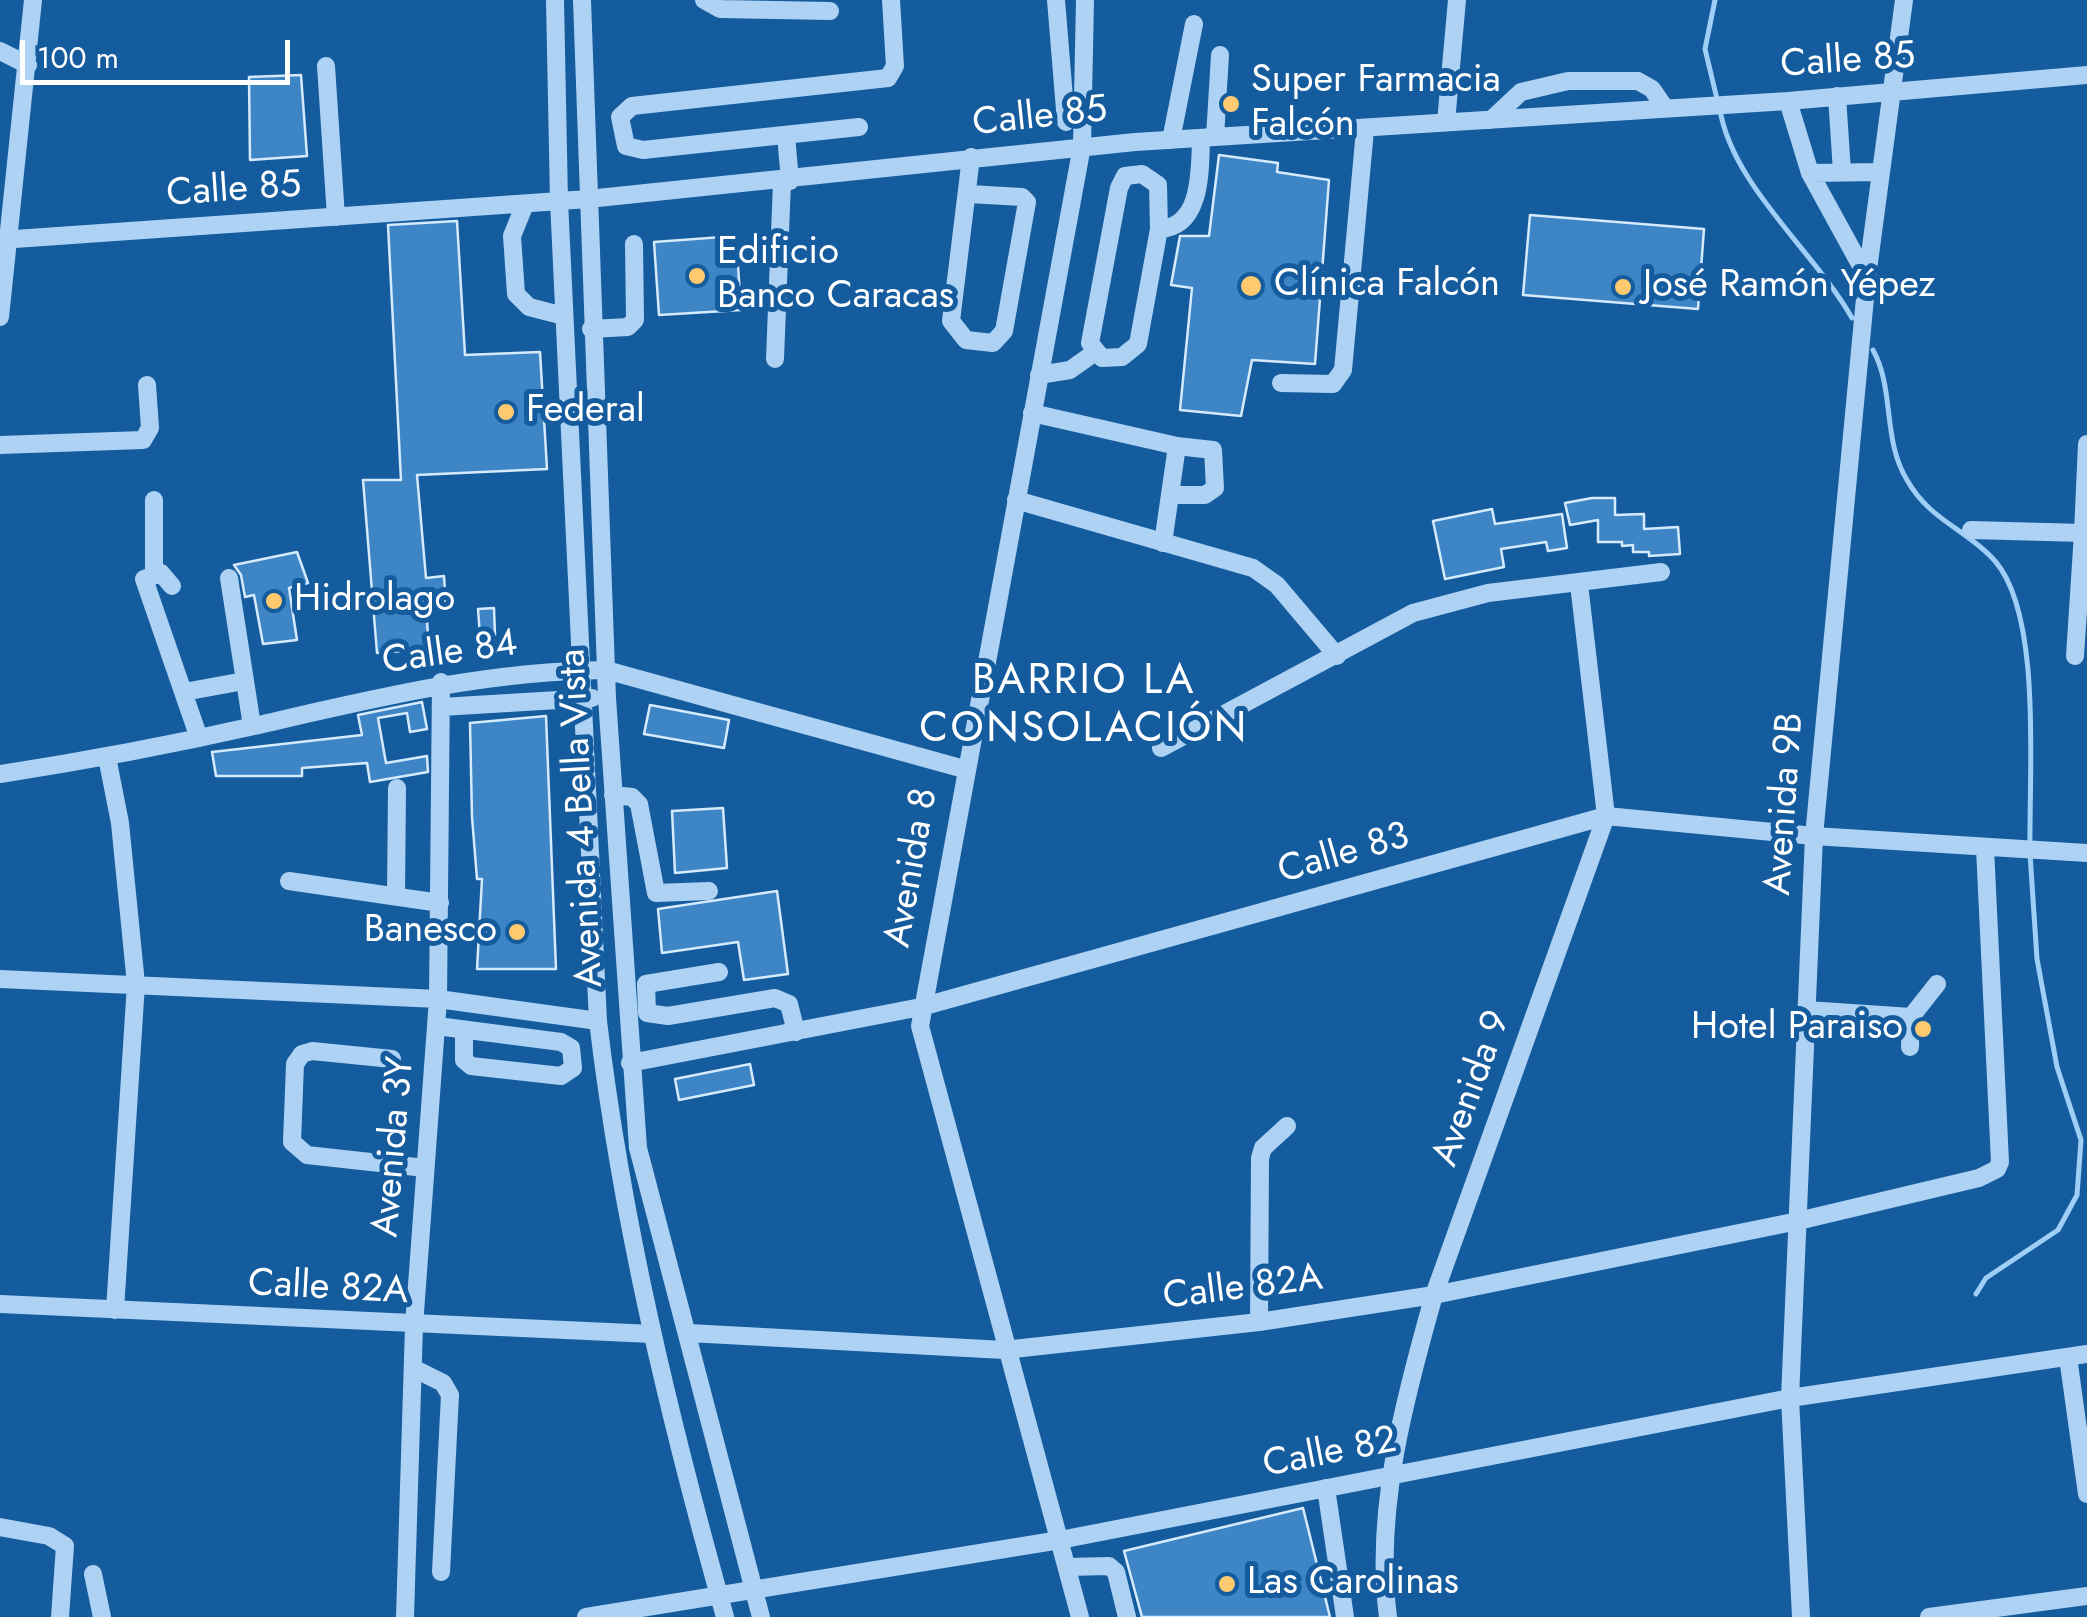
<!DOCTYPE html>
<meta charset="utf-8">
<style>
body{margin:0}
#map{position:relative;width:2087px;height:1617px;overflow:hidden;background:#155c9e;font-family:Jost,sans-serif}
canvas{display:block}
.scale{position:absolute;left:20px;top:40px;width:270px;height:45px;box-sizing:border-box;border:5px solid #fff;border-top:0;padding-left:12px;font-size:30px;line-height:35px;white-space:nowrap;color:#fff;-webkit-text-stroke:8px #155c9e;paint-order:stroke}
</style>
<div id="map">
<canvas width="2087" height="1617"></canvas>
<div class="scale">100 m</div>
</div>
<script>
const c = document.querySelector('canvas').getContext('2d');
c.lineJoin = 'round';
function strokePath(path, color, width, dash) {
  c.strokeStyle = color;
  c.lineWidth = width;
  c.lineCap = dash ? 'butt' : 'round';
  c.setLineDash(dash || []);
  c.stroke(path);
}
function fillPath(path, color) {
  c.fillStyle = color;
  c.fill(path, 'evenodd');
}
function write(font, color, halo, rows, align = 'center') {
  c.font = font + ' Jost,sans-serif';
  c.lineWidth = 10;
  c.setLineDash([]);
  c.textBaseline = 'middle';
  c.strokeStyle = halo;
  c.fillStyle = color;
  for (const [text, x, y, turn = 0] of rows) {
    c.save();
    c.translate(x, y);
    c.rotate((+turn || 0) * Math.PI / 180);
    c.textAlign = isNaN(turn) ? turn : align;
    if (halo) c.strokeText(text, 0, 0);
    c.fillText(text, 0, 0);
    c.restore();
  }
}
const stream = new Path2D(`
 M 1715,0 L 1705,49 L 1717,99
 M 1720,110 C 1733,186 1814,251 1852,318
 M 1873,350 C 1895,390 1882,439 1907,480 C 1930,521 1968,530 1995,561 C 2042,615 2029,772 2030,843
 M 1976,1294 L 1986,1278 L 2058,1230 L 2077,1195 L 2081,1140 L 2057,1067 L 2037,959 L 2030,854`);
const building = new Path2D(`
 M 301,75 L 307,156 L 250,160 L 249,77 Z
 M 1219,155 L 1278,163 L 1277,172 L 1329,180 L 1315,364 L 1252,360 L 1241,416 L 1180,410 L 1192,288 L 1171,285 L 1180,236 L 1209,236 Z
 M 1530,215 L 1704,229 L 1698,309 L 1523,295 Z
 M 457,221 L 465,355 L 540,352 L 547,469 L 417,475 L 426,578 L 444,576 L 446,606 L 426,607 L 429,649 L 377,653 L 363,480 L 401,480 L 388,225 Z
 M 736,236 L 741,310 L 659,315 L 654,242 Z
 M 1592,498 L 1615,498 L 1615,515 L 1644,514 L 1644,529 L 1678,527 L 1680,554 L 1649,556 L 1649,552 L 1633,552 L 1633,545 L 1622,546 L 1622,542 L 1598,542 L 1598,520 L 1570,525 L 1565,503 Z
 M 1492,509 L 1495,524 L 1562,514 L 1567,548 L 1548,551 L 1546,542 L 1501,549 L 1504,567 L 1445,579 L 1433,521 Z
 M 297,552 L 308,583 L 289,588 L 297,640 L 263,644 L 254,595 L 245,597 L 241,575 L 234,565 Z
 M 494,608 L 495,635 L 480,636 L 478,609 Z
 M 422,702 L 427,729 L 410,732 L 407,713 L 378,718 L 386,763 L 427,756 L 428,772 L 370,782 L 367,763 L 302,768 L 302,776 L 216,776 L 212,752 L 362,735 L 358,715 Z
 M 650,705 L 729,720 L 724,748 L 644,734 Z
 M 546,716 L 556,969 L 477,969 L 482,879 L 477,879 L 472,817 L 470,723 Z
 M 723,808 L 727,868 L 675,873 L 672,811 Z
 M 777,891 L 788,974 L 744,980 L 738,942 L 662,953 L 658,909 Z
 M 750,1064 L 754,1085 L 679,1100 L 675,1079 Z
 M 1303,1508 L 1330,1617 L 1142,1617 L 1124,1551 Z`);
const minor = new Path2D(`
 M 555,0 L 559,201 L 598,1021 C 622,1223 670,1421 725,1617
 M 582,0 L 607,698 L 638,1148 L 761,1617
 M 704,0 L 720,9 L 830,11
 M 1056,0 L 1066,122
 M 0,51 L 28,65
 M 326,66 L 336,217
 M 1837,96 L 1842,172
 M 1788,101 L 1810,173 L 1867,277
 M 1491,120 L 1521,92 L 1568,81 L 1638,81 L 1652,89 L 1665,108
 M 1446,122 L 1457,0
 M 859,127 L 643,150 L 626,146 L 620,117 L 632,106 L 888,78 L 895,66 L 891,0
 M 786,135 L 790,181
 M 1215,137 L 1220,55
 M 1171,140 L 1194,24
 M 1810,173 L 1879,172
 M 969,194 L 1022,197 L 1027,202 L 1004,331 L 993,343 L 966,340 L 951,321 L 971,157
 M 525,204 L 512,236 L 516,294 L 529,307 L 564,316
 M 1159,229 L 1158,185 L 1142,174 L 1125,176 L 1119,188 L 1090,343 L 1102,358 L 1122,357 L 1138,344 L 1159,229 C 1202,228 1200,170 1201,138
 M 0,240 L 588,199 L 1135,142 L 1788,101 L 2087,75
 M 0,317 L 33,0
 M 591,329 L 628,327 L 635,320 L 634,244
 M 775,359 L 782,182
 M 1039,375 L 1070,370 L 1094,353
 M 1281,383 L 1333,384 L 1343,370 L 1365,130
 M 1032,413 L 1177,446 L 1163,543
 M 2087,444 L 2083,533 L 2087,533
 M 0,445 L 143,440 L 150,428 L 147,385
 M 1171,495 L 1205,495 L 1215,488 L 1213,450 L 1177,446
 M 154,500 L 154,572
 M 1016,500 L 1253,568 L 1277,585 L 1337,656
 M 1971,530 L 2083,533 L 2075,656
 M 229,578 L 252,726
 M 172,586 L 161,573 L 144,579 L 199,738
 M 184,692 L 244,681
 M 441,707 L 592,698
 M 1161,748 L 1413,613 L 1488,593 L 1661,572
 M 107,757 L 120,823 L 136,984 L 115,1310
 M 0,774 C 85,761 170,745 254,726 C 372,699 484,671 606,670 L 964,769
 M 613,795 L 632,797 L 639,804 L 656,893 L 709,891
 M 289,881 L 440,903
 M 396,896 L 397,788
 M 719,972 L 646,984 L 647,1013 L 668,1016 L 775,998 L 789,1004 L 796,1032
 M 0,979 L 438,999 L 598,1021
 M 1807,1010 L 1911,1017 L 1910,1047
 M 1911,1017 L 1937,984
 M 437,1026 L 561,1042 L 571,1048 L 573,1068 L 561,1076 L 471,1066 L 464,1060 L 464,1030
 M 392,1059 L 312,1051 L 302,1054 L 295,1064 L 292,1142 L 307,1155 L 425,1168
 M 630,1063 L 921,1007 L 1606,816 L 1814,836 L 2087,853
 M 0,1304 L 652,1334
 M 1259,1322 L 1260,1158 L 1263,1148 L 1287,1126
 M 689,1333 L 1004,1350 L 1259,1322 L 1434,1295 L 1798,1221 L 1979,1178 L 1997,1169 L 2000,1162 L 1985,848
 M 2068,1357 L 2087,1494
 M 413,1368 L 443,1383 L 450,1395 L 441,1572
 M 1326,1488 L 1345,1617
 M 0,1527 L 49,1536 L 65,1546 L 60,1617
 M 1067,1567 L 1109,1566 L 1116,1572 L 1127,1617
 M 93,1574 L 102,1617
 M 405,1617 L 414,1326 L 438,999 L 441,682
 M 586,1617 L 1060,1540 L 1790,1398 L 2087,1354
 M 1080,1617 L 920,1026 L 1082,146 L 1085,0
 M 1388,1617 C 1374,1511 1405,1397 1434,1295 L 1606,816 L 1579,584
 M 1801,1617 L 1790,1398 L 1814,836 L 1867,277 L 1904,0
 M 1929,1617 L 2087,1596`);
const markers = [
 [1231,104,10,"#ffca6f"],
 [697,276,10,"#ffca6f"],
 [1251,286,12,"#ffca6f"],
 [1623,287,10,"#ffca6f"],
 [506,412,10,"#ffca6f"],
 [274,601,10,"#ffca6f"],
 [517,932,10,"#ffca6f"],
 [1923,1029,10,"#ffca6f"],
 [1227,1584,10,"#ffca6f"]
];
const streetNames = [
 ["Calle 85",1848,62,-4],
 ["Calle 85",1040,118,-6],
 ["Calle 85",234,191,-4],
 ["Calle 84",450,654,-8],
 ["Avenida 9B",1786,804,-86],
 ["Avenida 4 Bella Vista",583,818,-93],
 ["Calle 83",1344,855,-16],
 ["Avenida 8",913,868,-80],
 ["Avenida 9",1473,1089,-70],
 ["Avenida 3Y",395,1147,-85],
 ["Calle 82A",328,1289,3],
 ["Calle 82A",1243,1289,-7],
 ["Calle 82",1330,1454,-11]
];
const poiNames = [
 ["Super Farmacia",1251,82],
 ["Falcón",1251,126],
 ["Edificio",717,254],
 ["Banco Caracas",717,298],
 ["Clínica Falcón",1274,286],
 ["José Ramón Yépez",1643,287],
 ["Federal",526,412],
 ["Hidrolago",294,601],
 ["Banesco",497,932,"right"],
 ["Hotel Paraiso",1903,1029,"right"],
 ["Las Carolinas",1247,1584]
];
const quarterNames = [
 ["BARRIO LA",1084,683],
 ["CONSOLACIÓN",1084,731]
];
strokePath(stream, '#9fcff6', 5);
fillPath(building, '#3d85c5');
strokePath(building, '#d5eafd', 2.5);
strokePath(minor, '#add2f3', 18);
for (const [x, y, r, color] of markers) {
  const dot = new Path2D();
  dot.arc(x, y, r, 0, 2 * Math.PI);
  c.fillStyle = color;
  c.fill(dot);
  strokePath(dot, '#155c9e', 4);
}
write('38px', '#fff', '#155c9e', streetNames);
write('38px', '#fff', '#155c9e', poiNames, 'left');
c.letterSpacing = '2.5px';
write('42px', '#fff', '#155c9e', quarterNames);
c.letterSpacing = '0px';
</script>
